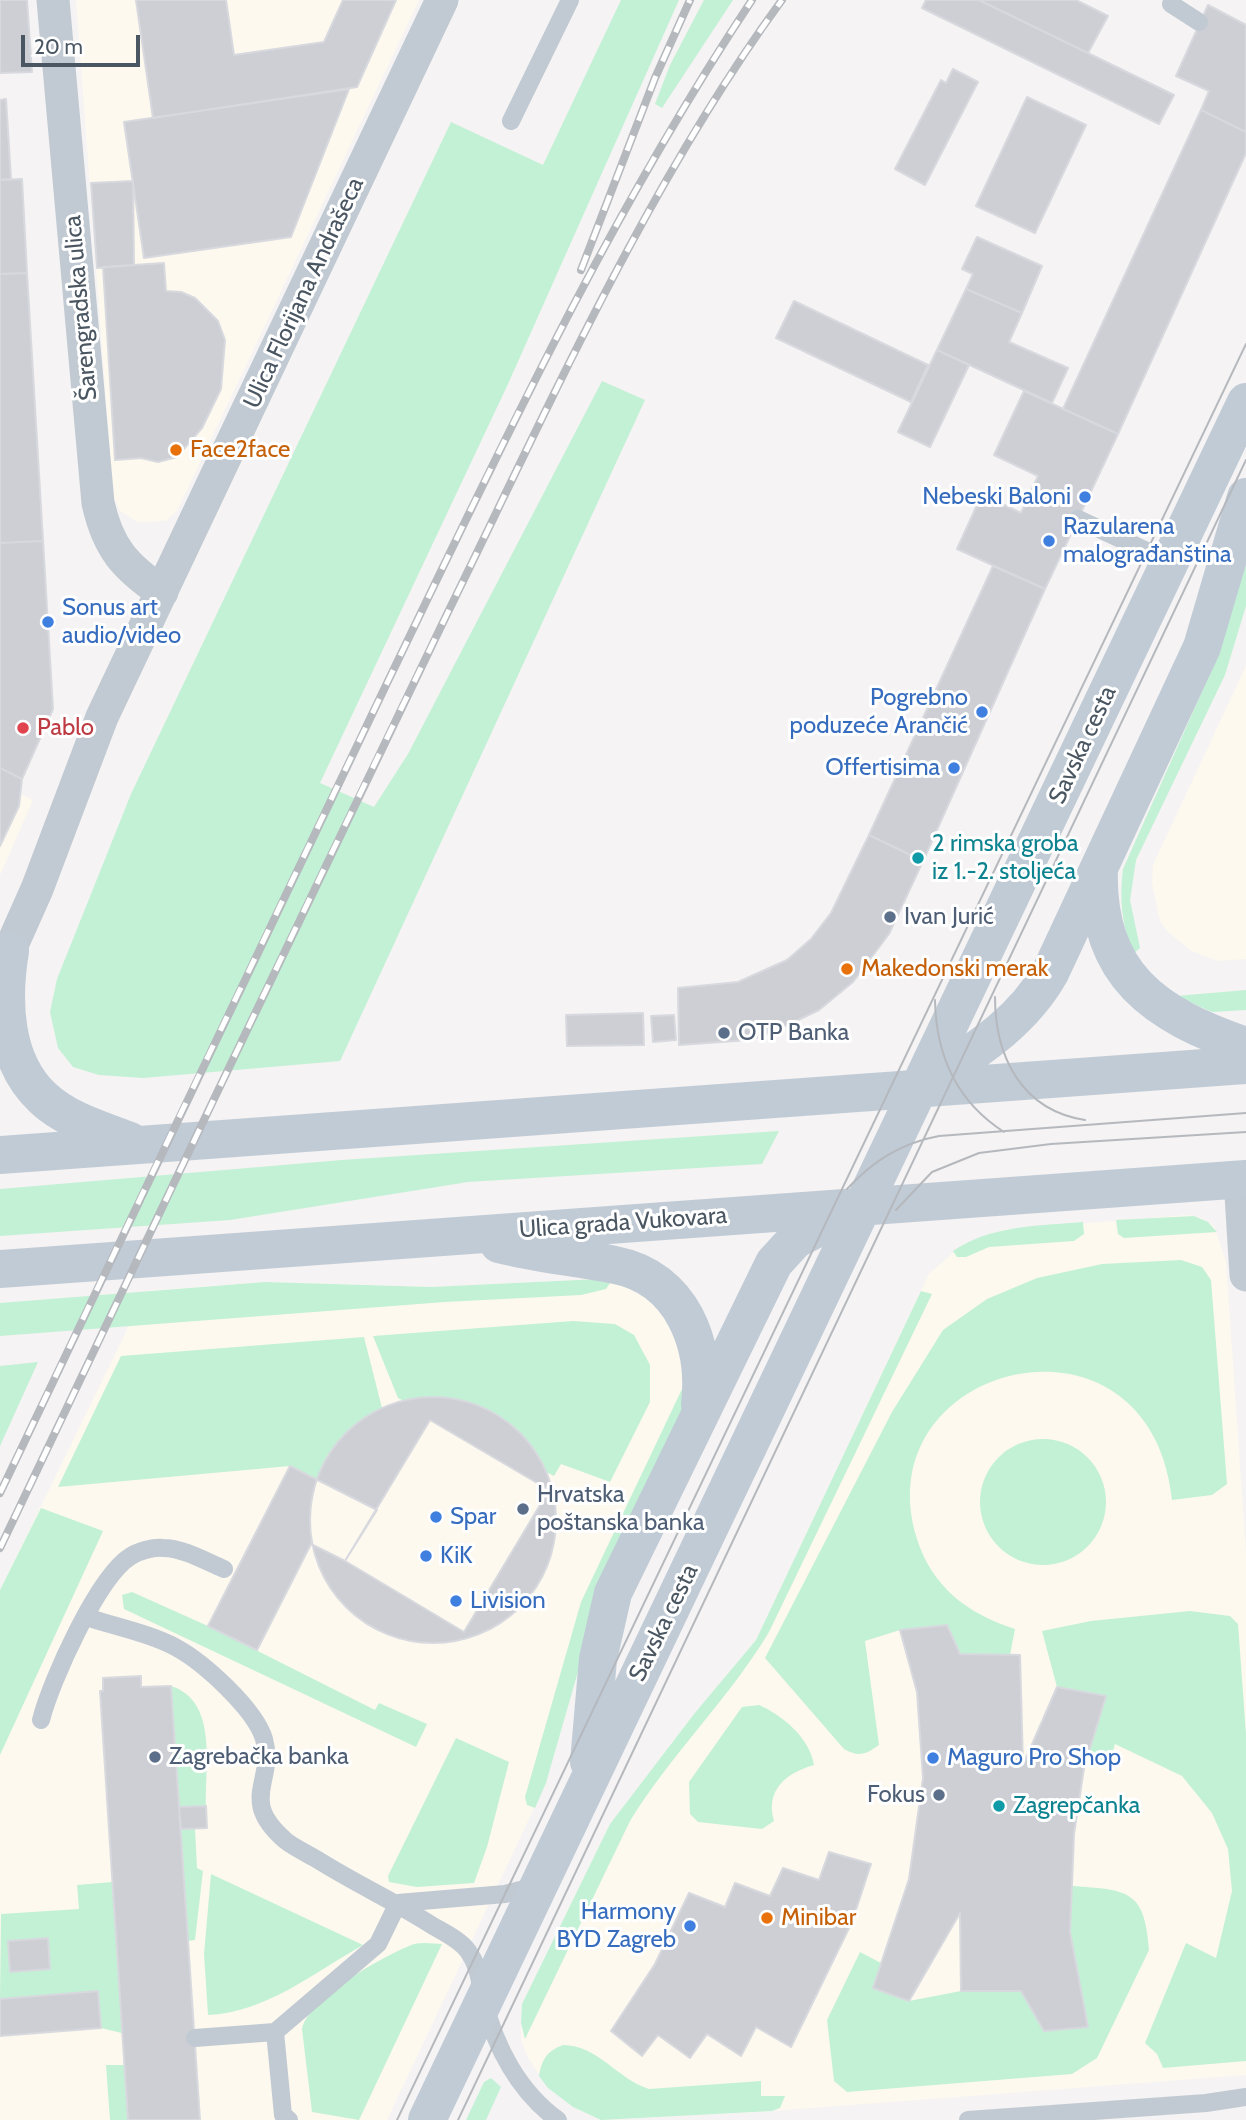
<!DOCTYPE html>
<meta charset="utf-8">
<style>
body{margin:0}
#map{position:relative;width:1246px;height:2120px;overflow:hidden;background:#f5f3f3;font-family:Cabin,sans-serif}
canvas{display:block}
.scale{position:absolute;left:21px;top:35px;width:119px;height:32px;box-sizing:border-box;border:4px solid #4a5661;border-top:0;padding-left:9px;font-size:21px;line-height:24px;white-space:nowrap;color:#4a5661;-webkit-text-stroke:5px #fff;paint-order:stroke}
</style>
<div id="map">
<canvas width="1246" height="2120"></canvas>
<div class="scale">20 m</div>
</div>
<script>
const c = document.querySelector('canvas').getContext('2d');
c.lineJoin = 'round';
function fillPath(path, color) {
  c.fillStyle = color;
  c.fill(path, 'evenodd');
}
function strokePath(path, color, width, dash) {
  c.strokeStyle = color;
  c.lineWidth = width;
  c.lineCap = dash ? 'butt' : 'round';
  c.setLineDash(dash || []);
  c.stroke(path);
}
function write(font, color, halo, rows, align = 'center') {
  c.font = font + ' Cabin,sans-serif';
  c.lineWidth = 6;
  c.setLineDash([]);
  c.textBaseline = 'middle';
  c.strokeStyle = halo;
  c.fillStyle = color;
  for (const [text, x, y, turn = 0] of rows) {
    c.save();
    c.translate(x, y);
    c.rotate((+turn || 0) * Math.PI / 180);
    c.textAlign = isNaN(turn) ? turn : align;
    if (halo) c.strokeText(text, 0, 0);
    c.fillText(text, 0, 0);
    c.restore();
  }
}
const commercial = new Path2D(`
 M 76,0 L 419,0 L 177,511 L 166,521 L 138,522 L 120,511 L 113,496 Z
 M 1246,666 L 1246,959 L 1218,961 L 1191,951 L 1167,931 L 1160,921 L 1152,883 L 1153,865 Z
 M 0,784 L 33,800 L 0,875 Z
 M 1188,1215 L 1201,1218 L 1214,1226 L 1226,1261 L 1246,1553 L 1246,2075 L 772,2111 L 601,2120 L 573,2107 L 548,2088 L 528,2058 L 521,2039 L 522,2004 L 610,1824 L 694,1714 L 756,1640 L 929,1274 L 962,1245 L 1002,1230 Z
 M 599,1279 L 631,1285 L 665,1310 L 691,1370 L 590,1630 L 546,1783 L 387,2120 L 0,2120 L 0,1590 L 146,1291 L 265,1282 L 431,1287 Z`);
const green = new Path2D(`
 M 621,0 L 679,0 L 508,384 L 320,783 L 374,807 L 408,754 L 602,381 L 645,400 L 340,1061 L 143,1078 L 99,1075 L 73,1067 L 58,1048 L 50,1012 L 57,979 L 131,794 L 451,122 L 543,165 Z
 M 704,0 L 733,0 L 662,108 L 655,104 L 670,65 Z
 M 1246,562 L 1246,606 L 1225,675 L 1136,860 L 1130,900 L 1140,948 L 1133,954 C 1122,924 1119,901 1123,869 L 1217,658 Z
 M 1246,990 L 1246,1010 L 1212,1012 L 1176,996 Z
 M 779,1131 L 762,1164 L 468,1182 L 230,1220 L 0,1236 L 0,1189 L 342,1160 Z
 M 1194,1216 L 1208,1222 L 1217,1232 L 1124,1238 L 1118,1234 L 1116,1220 Z
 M 1083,1222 L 1084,1234 L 1074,1241 L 989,1247 L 966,1257 L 957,1257 L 953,1251 C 991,1225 1039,1226 1083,1222 Z
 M 1181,1260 L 1202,1267 L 1211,1280 L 1227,1484 L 1212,1495 L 1172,1500 C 1150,1291 862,1362 917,1539 C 932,1587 968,1614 1015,1629 L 1010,1655 L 960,1654 L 947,1625 L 900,1630 L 865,1641 L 879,1745 C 865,1755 859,1757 844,1749 L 765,1658 L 892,1412 L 943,1330 L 987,1299 L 1037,1278 L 1102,1264 Z
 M 599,1279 L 612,1280 L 606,1289 L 581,1295 L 445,1302 L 0,1336 L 0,1303 L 265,1282 L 431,1287 Z
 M 921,1291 L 932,1294 L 769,1632 C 729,1699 671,1754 630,1821 L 525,2039 L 521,2023 L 522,2004 L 610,1824 L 694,1714 L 756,1640 Z
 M 573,1321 L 615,1324 L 634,1335 L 650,1365 L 650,1402 L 610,1482 L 561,1464 L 554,1476 L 398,1398 L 373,1336 Z
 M 364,1337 L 382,1408 L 398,1412 L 339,1490 L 290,1466 L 58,1487 L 121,1356 Z
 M 38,1362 L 0,1446 L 0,1366 Z
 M 691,1370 L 690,1398 L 590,1630 L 546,1783 L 535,1808 L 527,1805 L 525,1797 L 581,1602 Z
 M980 1502a63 63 0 1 1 126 0a63 63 0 1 1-126 0Z
 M 41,1508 L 103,1531 L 0,1755 L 0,1590 Z
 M 132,1592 L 208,1626 L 375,1710 L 379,1703 L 427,1724 L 416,1747 L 124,1609 L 122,1595 Z
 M 1190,1611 L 1230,1616 L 1238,1624 L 1246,1734 L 1246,2061 L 1163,2068 L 1157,2054 L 1145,2043 L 1186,1943 L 1216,1958 L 1232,1891 L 1228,1849 L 1212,1813 L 1182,1776 L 1115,1744 L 1109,1765 L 1087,1759 L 1106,1696 L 1057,1687 L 1042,1631 L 1091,1621 Z
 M 171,1686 C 218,1701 205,1765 206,1806 L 179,1807 Z
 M 759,1705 C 782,1715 810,1738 814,1765 C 786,1773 765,1790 774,1821 L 762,1829 L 698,1822 L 690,1814 L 689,1782 L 742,1707 Z
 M 456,1738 L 509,1762 L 487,1847 L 474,1883 L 417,1887 L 389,1882 L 388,1876 Z
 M 195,1828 L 197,1868 L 203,1871 L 195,1940 L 188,1941 L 181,1829 Z
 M 211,1874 L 363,1945 C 315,1972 265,2013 208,2015 L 204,1954 Z
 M 112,1882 L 122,2033 L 101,2028 L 98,1991 L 0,1999 L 1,1914 L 79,1909 L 77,1885 Z
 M 1072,1886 C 1127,1890 1145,1889 1149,1950 L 1097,2058 L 1072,2074 L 847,2092 L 834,2081 L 827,2020 L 860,1952 L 881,1963 L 873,1988 L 909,2001 L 961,1991 L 1021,1991 L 1044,2031 L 1087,2027 L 1070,1932 Z
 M 442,1944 L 359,2120 L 312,2112 L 302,2029 C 309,1998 380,1958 409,1946 C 419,1941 432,1944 442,1944 Z
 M 563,2045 C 598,2045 617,2079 649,2089 L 761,2081 L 761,2096 L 785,2096 L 780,2108 L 772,2111 L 601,2120 L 573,2107 L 548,2088 L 539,2076 C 542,2059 547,2051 563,2045 Z
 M 106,2065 L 125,2065 L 128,2120 L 110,2120 Z
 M 491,2078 L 501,2087 L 486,2120 L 466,2120 L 484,2082 Z`);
const building = new Path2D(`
 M 0,0 L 27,0 L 32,72 L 0,73 Z
 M 136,0 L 226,0 L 234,55 L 324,42 L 343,0 L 396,0 L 357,87 L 153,118 Z
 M 926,0 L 979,0 L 1174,95 L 1159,124 L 922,8 Z
 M 979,0 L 1076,0 L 1108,16 L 1088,53 Z
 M 1208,5 L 1246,25 L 1246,132 L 1201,110 L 1209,91 L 1176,76 Z
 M 953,69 L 978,82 L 925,185 L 895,169 L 941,80 L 946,83 Z
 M 349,89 L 291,237 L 144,258 L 124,122 Z
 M 1027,97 L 1086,125 L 1035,233 L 976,206 Z
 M 6,99 L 11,179 L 0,180 L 0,100 Z
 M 1201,110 L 1246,132 L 1246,153 L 1118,434 L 1063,409 Z
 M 22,179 L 27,273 L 0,274 L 0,180 Z
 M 133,181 L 134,265 L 97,268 L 91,183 Z
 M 977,237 L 1042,266 L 1022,313 L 966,289 L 973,274 L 962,269 Z
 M 164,263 L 166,291 L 181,292 L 195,298 L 218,321 L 225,340 L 221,389 L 202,428 L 177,457 L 158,462 L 141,458 L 115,460 L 103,267 Z
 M 27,273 L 43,541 L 0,543 L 0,274 Z
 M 966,289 L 1022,313 L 1009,342 L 1068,368 L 1052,403 L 937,350 Z
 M 794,301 L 928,365 L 911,402 L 776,338 Z
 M 937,350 L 969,365 L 930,447 L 898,432 Z
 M 1024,391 L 1118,434 L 1045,589 L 957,549 L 982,494 L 1021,513 L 1038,476 L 994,455 Z
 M 43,541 L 53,709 L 22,779 L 0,768 L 0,543 Z
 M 993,566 L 1045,589 L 923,861 L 869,835 Z
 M 0,768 L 22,779 L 19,806 L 0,846 Z
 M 869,835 L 923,861 L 889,934 L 853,982 L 819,1010 L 773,1032 L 749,1040 L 679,1045 L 678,988 L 738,982 L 787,960 L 811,939 L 831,913 Z
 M 643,1013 L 644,1045 L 567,1046 L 566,1015 Z
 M 674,1015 L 676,1040 L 653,1042 L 651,1016 Z
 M310 1520a123 123 0 1 1 246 0a123 123 0 1 1-246 0Z
 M 430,1420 L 549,1490 L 464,1632 L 345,1561 Z
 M 290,1466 L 377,1510 L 345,1561 L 311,1544 L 257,1650 L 208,1626 Z
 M 947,1625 L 960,1654 L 1020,1655 L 1023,1765 L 1057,1687 L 1106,1696 L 1084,1768 L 1074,1834 L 1070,1932 L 1088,2027 L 1044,2031 L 1021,1991 L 961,1991 L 960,1913 L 909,2001 L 873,1988 L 909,1879 L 923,1778 L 917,1692 L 900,1630 Z
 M 141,1676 L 141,1687 L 171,1686 L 200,2120 L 128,2120 L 100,1691 L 103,1691 L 103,1678 Z
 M 206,1806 L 207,1828 L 181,1829 L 179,1807 Z
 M 829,1852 L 871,1864 L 852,1922 L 791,2047 L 756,2027 L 741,2056 L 707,2034 L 690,2058 L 658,2035 L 642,2056 L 611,2031 L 655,1964 L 689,1893 L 725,1907 L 735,1883 L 770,1896 L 783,1868 L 819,1880 Z
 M 48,1938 L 50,1969 L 10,1972 L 8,1941 Z
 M 98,1991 L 101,2028 L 0,2036 L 0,1999 Z`);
const lane = new Path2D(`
 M 1171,4 L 1199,22
 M 511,121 L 570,0
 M 1078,519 L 1170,562
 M 86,1617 C 113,1626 152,1634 177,1648 C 204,1663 255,1709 264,1739 C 276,1782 237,1799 286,1841 C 295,1848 308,1854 318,1860 C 356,1884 396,1902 433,1926 C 445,1933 460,1940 468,1951 C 479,1966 480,1983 484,2001 C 495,2047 519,2092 558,2120
 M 41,1720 C 51,1681 98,1576 131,1556 C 139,1551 153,1547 163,1548 C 183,1548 205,1561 224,1569
 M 398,1903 L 505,1894 L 536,1886
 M 195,2038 L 275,2032
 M 289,2120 L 283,2115 L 275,2032 L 378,1944 L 398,1903
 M 968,2120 L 1206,2103 L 1246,2097`);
const street = new Path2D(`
 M 53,0 L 98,503 C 108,548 125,567 162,592
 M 0,972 L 37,889 L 102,717 L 442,0
 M 1240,1179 L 1246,1275`);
const secondary = new Path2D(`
 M 1099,868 C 1095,975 1155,1015 1246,1046
 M 10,951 C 2,1000 3,1061 43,1098 C 66,1120 101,1130 130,1141
 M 921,1087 C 970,1054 1020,1026 1050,973 L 1202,647 L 1246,497
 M 0,1155 L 1246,1065
 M 499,1244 C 538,1254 576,1257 615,1265 C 682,1278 707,1344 700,1405
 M 0,1269 L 1246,1179
 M 589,1762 L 598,1659 L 613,1593 L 774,1263 L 795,1240 L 844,1214
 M 427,2120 L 1246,402`);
const tram = new Path2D(`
 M 995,997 C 995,1056 1021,1110 1085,1120
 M 935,1000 C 936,1055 956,1101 1004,1132
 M 847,1189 C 873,1161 901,1143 939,1136 L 1246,1113
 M 896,1210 L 932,1172 L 979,1153 L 1051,1144 L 1246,1132
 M 397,2120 L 1246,344
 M 458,2120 L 1246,460`);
const rail = new Path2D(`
 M 581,270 L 655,78 L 690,0
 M 0,1493 C 129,1222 258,951 388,681 C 500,449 609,215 752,0
 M 0,1548 C 149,1236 297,923 448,612 C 548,408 648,183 782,0`);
const markers = [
 [176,450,7,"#e8710a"],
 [1085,497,7,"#3f7fe0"],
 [1049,541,7,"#3f7fe0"],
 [48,622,7,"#3f7fe0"],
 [982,712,7,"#3f7fe0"],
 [23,728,7,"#e0444e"],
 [954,768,7,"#3f7fe0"],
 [918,858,7,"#0f9aa8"],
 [890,917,7,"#5c6f8a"],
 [847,969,7,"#e8710a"],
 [724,1033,7,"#5c6f8a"],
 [523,1509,7,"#5c6f8a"],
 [436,1517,7,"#3f7fe0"],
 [426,1556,7,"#3f7fe0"],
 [456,1601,7,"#3f7fe0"],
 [155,1757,7,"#5c6f8a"],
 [933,1758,7,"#3f7fe0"],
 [939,1795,7,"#5c6f8a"],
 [999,1806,7,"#0f9aa8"],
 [767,1918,7,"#e8710a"],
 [690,1926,7,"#3f7fe0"]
];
const streetNames = [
 ["Ulica Florijana Andrašeca",304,293,-65],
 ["Šarengradska ulica",81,308,-95],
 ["Savska cesta",1083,745,-65],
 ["Ulica grada Vukovara",623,1223,-4],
 ["Savska cesta",664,1623,-64]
];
const foodNames = [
 ["Face2face",190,450],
 ["Makedonski merak",861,969],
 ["Minibar",781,1918]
];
const shopNames = [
 ["Nebeski Baloni",1071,497,"right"],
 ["Razularena",1063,527],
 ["malograđanština",1063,555],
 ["Sonus art",62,608],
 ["audio/video",62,636],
 ["Pogrebno",968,698,"right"],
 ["poduzeće Arančić",968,726,"right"],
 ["Offertisima",940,768,"right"],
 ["Spar",450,1517],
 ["KiK",440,1556],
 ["Livision",470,1601],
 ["Maguro Pro Shop",947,1758],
 ["Harmony",676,1912,"right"],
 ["BYD Zagreb",676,1940,"right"]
];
const healthNames = [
 ["Pablo",37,728]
];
const cultureNames = [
 ["2 rimska groba",932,844],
 ["iz 1.-2. stoljeća",932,872],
 ["Zagrepčanka",1013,1806]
];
const serviceNames = [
 ["Ivan Jurić",904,917],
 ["OTP Banka",738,1033],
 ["Hrvatska",537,1495],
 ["poštanska banka",537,1523],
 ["Zagrebačka banka",169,1757],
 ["Fokus",925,1795,"right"]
];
fillPath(commercial, '#fdf9ef');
fillPath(green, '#c3f1d5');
fillPath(building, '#cdcfd5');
strokePath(building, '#d7d9de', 2);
strokePath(lane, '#c1cad2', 18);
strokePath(street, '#c1cad2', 33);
strokePath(secondary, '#c1cbd6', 38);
strokePath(tram, '#b5b8bd', 2);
strokePath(rail, '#b5b8bd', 8);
strokePath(rail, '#fff', 5, [16]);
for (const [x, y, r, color] of markers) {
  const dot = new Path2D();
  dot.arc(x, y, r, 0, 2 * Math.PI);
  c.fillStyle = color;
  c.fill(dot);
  strokePath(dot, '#fff', 2.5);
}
write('24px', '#4a5661', '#fff', streetNames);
write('24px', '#c56008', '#fff', foodNames, 'left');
write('24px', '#366cbe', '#fff', shopNames, 'left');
write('24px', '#be3a42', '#fff', healthNames, 'left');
write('24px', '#0d838f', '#fff', cultureNames, 'left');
write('24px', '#4e5e75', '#fff', serviceNames, 'left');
</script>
